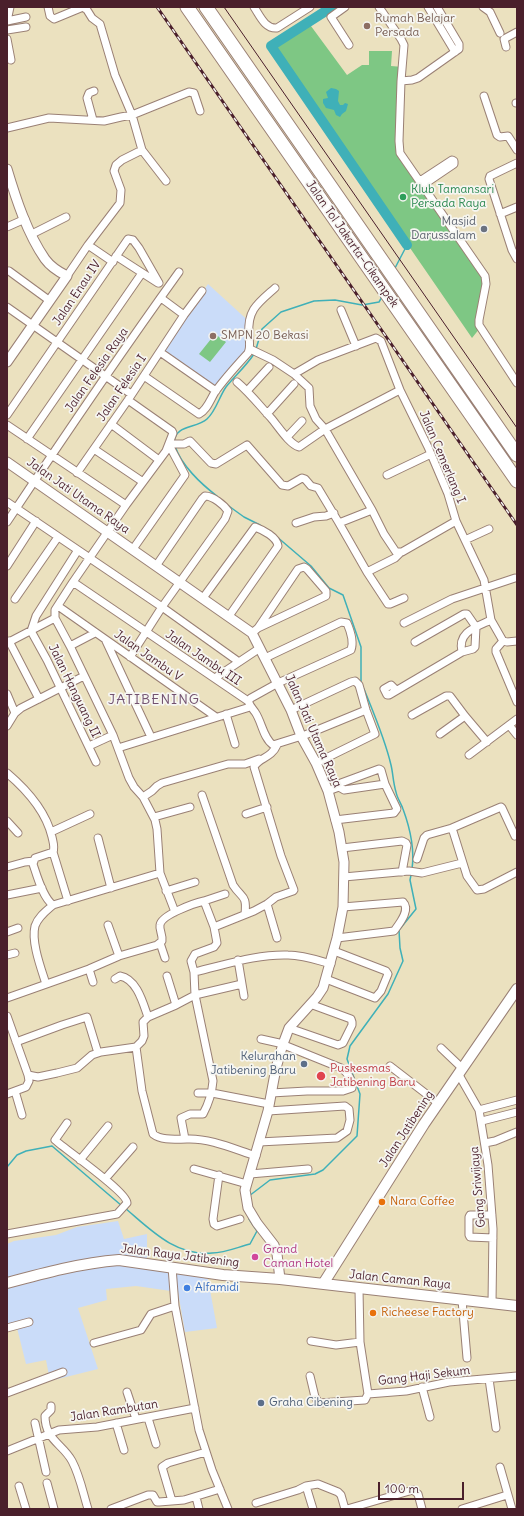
<!DOCTYPE html>
<meta charset="utf-8">
<style>
body{margin:0}
#map{position:relative;width:524px;height:1516px;overflow:hidden;background:#ebe1bf;font-family:Delius,sans-serif}
canvas{display:block}
.frame{position:absolute;inset:0;border:8px solid #4a1f2b;pointer-events:none}
.scale{position:absolute;left:378px;top:1482px;width:86px;height:18px;box-sizing:border-box;border:2px solid #4a1f2b;border-top:0;padding-left:5px;font-size:12px;line-height:14px;white-space:nowrap;color:#4a1f2b;-webkit-text-stroke:3px #f6f6f2;paint-order:stroke}
</style>
<div id="map">
<canvas width="524" height="1516"></canvas>
<div class="frame"></div>
<div class="scale">100 m</div>
</div>
<script>
const c = document.querySelector('canvas').getContext('2d');
c.lineJoin = 'round';
function fillPath(path, color) {
  c.fillStyle = color;
  c.fill(path, 'evenodd');
}
function strokePath(path, color, width, dash) {
  c.strokeStyle = color;
  c.lineWidth = width;
  c.lineCap = dash ? 'butt' : 'round';
  c.setLineDash(dash || []);
  c.stroke(path);
}
function write(font, color, halo, rows, align = 'center') {
  c.font = font + ' Delius,sans-serif';
  c.lineWidth = 3.5;
  c.setLineDash([]);
  c.textBaseline = 'middle';
  c.strokeStyle = halo;
  c.fillStyle = color;
  for (const [text, x, y, turn = 0] of rows) {
    c.save();
    c.translate(x, y);
    c.rotate((+turn || 0) * Math.PI / 180);
    c.textAlign = isNaN(turn) ? turn : align;
    if (halo) c.strokeText(text, 0, 0);
    c.fillText(text, 0, 0);
    c.restore();
  }
}
const built = new Path2D(`
 M 208,284 L 253,325 L 252,346 L 219,388 L 163,350 Z
 M 118,1221 L 124,1239 L 147,1234 L 147,1265 L 208,1279 L 217,1328 L 185,1332 L 178,1292 L 136,1286 L 106,1289 L 107,1300 L 78,1308 L 98,1369 L 50,1381 L 46,1360 L 26,1364 L 17,1328 L 7,1331 L 7,1244 L 14,1241 L 56,1235 L 77,1227 Z`);
const green = new Path2D(`
 M 308,22 L 347,75 L 362,65 L 369,65 L 369,51 L 392,51 L 391,66 L 403,67 L 397,150 L 485,278 L 480,328 L 472,338 L 271,46 Z
 M 215,334 L 226,342 L 210,362 L 199,354 Z`);
const water = new Path2D(`
 M 331,88 L 336,89 L 339,91 L 338,101 L 340,105 L 343,105 L 345,103 L 348,104 L 346,111 L 342,114 L 340,117 L 336,115 L 334,110 L 326,108 L 323,103 L 323,99 L 328,98 L 326,92 Z`);
const stream = new Path2D(`
 M 394,270 L 407,245
 M 256,349 L 262,329 L 281,312 L 314,301 L 335,300 L 362,305 L 379,302 L 382,297
 M 174,442 C 176,424 196,429 207,419 C 216,411 219,397 226,387 C 235,376 246,366 254,354
 M 175,446 C 181,465 201,484 217,496
 M 226,504 L 244,517 L 260,525
 M 276,536 L 311,566 L 329,588 L 343,595 L 361,647 L 361,682
 M 364,689 C 374,714 385,739 391,765 C 393,773 393,782 396,792 C 397,798 401,803 403,809 C 410,828 415,848 412,869
 M 7,1167 L 17,1155 L 26,1151 L 52,1146 L 122,1206
 M 249,1196 L 270,1180 L 315,1174 L 323,1170 L 357,1136 L 360,1094 L 347,1059 L 350,1046 L 388,994 L 403,961 L 400,948 L 399,930 L 416,909 L 410,880 L 411,875
 M 125,1208 C 151,1230 175,1256 212,1253 C 225,1253 238,1247 250,1244 L 257,1231 L 249,1219`);
const river = new Path2D(`
 M 332,7 L 271,46 L 407,245`);
const minor = new Path2D(`
 M 48,7 L 50,16 L 54,19 L 83,7
 M 83,7 L 87,10 L 92,18 L 100,24 L 115,75 L 132,115 L 142,150 L 166,181
 M 254,7 C 260,16 265,29 277,28 L 310,7
 M 345,7 L 331,17 L 349,45
 M 379,7 L 401,39 L 404,45 L 401,81 L 399,141 L 400,153 L 485,276 L 486,284 L 479,320 L 479,325 L 517,383
 M 428,7 L 455,52
 M 483,7 L 490,12 L 500,33
 M 7,21 L 26,17
 M 7,21 L 10,7
 M 7,30 L 26,27
 M 7,39 L 11,60
 M 506,47 L 504,39 L 517,32
 M 401,81 L 412,80 L 418,78 L 459,49 L 459,44 L 437,7
 M 484,96 L 497,135 L 500,137 L 508,136 L 517,150
 M 516,103 L 517,103
 M 93,120 L 87,98 L 89,93 L 94,91
 M 7,128 L 49,118 L 104,121 L 121,117 L 132,115 L 189,92 L 194,93 L 200,111
 M 517,163 L 490,176 L 489,179 L 512,250 L 517,259
 M 420,181 L 452,160 L 454,161 L 454,164 L 423,185
 M 500,214 L 517,207
 M 7,227 L 25,219
 M 32,234 L 66,217
 M 88,245 L 113,262
 M 116,256 L 158,283
 M 9,271 L 50,301
 M 67,276 L 88,245 L 120,203 L 121,190 L 114,171 L 116,165 L 122,160 L 142,150
 M 161,298 L 184,315
 M 7,307 L 131,394
 M 341,310 L 356,346
 M 250,349 L 273,360 L 294,374 L 318,360 L 376,338 L 381,341 L 400,390 L 428,447 L 448,494 L 456,521 L 484,580 L 491,620 L 503,641
 M 160,352 L 216,391
 M 294,374 L 309,388 L 310,406 L 316,419 L 325,429 L 372,510 L 384,534 L 396,552 L 402,552 L 456,521
 M 144,376 L 199,414 C 207,410 210,400 215,392 C 225,378 237,365 248,353 C 251,347 249,340 249,334 C 247,310 258,303 275,288
 M 237,382 C 250,393 260,406 271,418 C 278,426 289,444 299,447 L 325,429 L 400,390
 M 247,391 L 269,367
 M 128,400 L 172,431 L 173,433 L 166,451 L 126,505 L 73,582 L 55,610 L 55,618 L 70,646 L 113,735 L 129,778 L 134,787 L 143,797 L 155,820 L 157,829 L 160,873 L 175,912
 M 267,414 L 294,384
 M 7,415 L 128,239 L 133,240 L 139,248 L 159,283
 M 111,424 L 159,460
 M 7,425 L 126,505
 M 287,437 L 302,421
 M 27,439 L 142,273
 M 169,444 L 184,444 L 190,441 L 211,463 L 216,464 L 247,445 L 282,485 L 288,486 L 302,478 L 305,479 L 311,486 L 318,488 L 339,523 L 372,510
 M 94,449 L 143,482
 M 77,473 L 128,400 L 184,315 L 202,291
 M 387,475 L 431,454
 M 7,502 L 162,607 L 239,662
 M 7,522 C 63,438 120,354 179,272
 M 296,523 L 314,517 L 326,516 L 334,513
 M 339,523 L 367,572 L 388,604 L 390,604 L 404,598
 M 465,540 L 489,529
 M 133,549 L 185,475 L 169,445
 M 78,550 L 36,616 L 31,631 L 47,660 L 96,762
 M 7,566 L 36,521
 M 367,572 L 395,558 L 400,553
 M 73,582 L 248,701
 M 203,598 L 255,527 C 263,530 277,537 278,546 L 229,616
 M 15,599 L 58,537
 M 58,606 L 216,717
 M 404,623 L 452,599 L 515,578
 M 252,633 L 258,628 L 298,569 L 304,567 L 307,569 L 326,591 L 326,596 L 258,628
 M 9,641 L 39,699
 M 106,641 L 151,737
 M 503,641 L 496,649 L 496,652 L 517,702
 M 503,641 L 507,642 L 517,641
 M 415,642 L 464,614 L 467,614 L 476,627 L 475,647 L 473,649 L 462,652
 M 7,643 L 55,618
 M 70,646 L 95,633
 M 130,657 L 162,607 L 225,519 L 228,511 C 224,505 213,496 205,496 L 202,499 L 156,566
 M 215,678 L 260,648
 M 396,690 L 391,685 L 384,689 L 387,695 L 389,695 L 462,652 C 457,632 476,627 491,620
 M 7,694 L 15,713
 M 248,701 L 251,698 L 278,683 L 351,650 C 354,642 350,630 347,623 L 341,622 L 265,658
 M 248,701 C 250,706 252,708 255,712 C 262,722 263,738 273,745 L 305,735 L 366,710
 M 291,710 L 351,682 L 355,681 L 359,685 L 366,710 L 375,734 L 316,763
 M 226,714 L 235,744
 M 412,715 L 446,696 L 450,696 L 465,716 L 487,742
 M 509,725 L 517,735
 M 7,726 L 15,713 L 21,708 L 84,676
 M 440,734 L 465,716
 M 89,746 L 113,735
 M 118,748 L 250,707
 M 469,755 L 517,719
 M 7,773 C 27,790 46,811 52,837 C 53,842 55,847 53,852
 M 328,791 L 339,787 L 344,790 L 385,784
 M 202,795 L 233,885 C 242,899 247,894 245,914
 M 143,797 L 152,791 L 157,786 L 162,783 L 228,764 L 245,764 L 259,759
 M 246,814 L 267,807
 M 154,817 L 190,807
 M 335,820 L 394,813 L 397,809 L 385,784 L 381,770 L 379,769 L 341,783 L 339,787
 M 7,821 L 18,833
 M 51,832 L 90,814
 M 515,836 L 502,808 L 501,807 L 452,828 L 467,876 L 477,890 L 484,889 L 517,872
 M 98,838 L 111,888
 M 342,848 L 402,841 L 406,843 L 407,845 L 402,872
 M 53,852 L 35,858 L 33,864 C 37,876 43,898 53,905 L 160,873
 M 53,852 L 68,901
 M 417,859 L 424,838 L 427,835 L 452,828
 M 7,867 L 25,862 L 34,861
 M 344,877 L 409,871 L 422,873 L 462,863
 M 166,891 L 195,882
 M 7,895 L 42,888
 M 204,901 L 225,894
 M 267,904 L 277,938
 M 108,925 L 119,956
 M 214,927 L 254,911 L 267,904 L 276,897 L 293,891 L 294,890 L 281,856 L 254,767 C 259,757 271,759 277,745
 M 7,932 L 18,928
 M 337,938 L 394,931 C 399,924 411,910 403,902 L 343,907
 M 160,943 L 165,958
 M 7,955 L 15,953
 M 238,960 L 244,996
 M 89,969 L 93,982
 M 194,972 C 225,965 256,954 288,955 C 303,955 317,960 331,964
 M 167,976 L 176,1005
 M 115,979 L 120,976 C 137,979 143,1003 148,1017
 M 326,979 L 375,998 L 381,991 L 388,974 L 386,971 L 334,951
 M 46,984 C 41,968 31,942 35,926 C 38,917 46,911 53,905
 M 7,998 L 89,969 L 119,956 L 157,945 L 162,941 C 163,935 159,930 160,925 C 161,915 195,903 204,901 L 214,927 L 217,943 L 214,947 L 195,954 L 191,961 L 194,972 L 195,995 L 213,1081 C 212,1093 209,1103 203,1114 L 190,1114 L 181,1118 L 185,1139
 M 7,1016 L 28,1075 L 38,1077 L 57,1073 L 77,1068 L 92,1055 L 101,1052 L 136,1047 L 142,1041 L 144,1036 L 143,1022 L 148,1017 L 176,1005 L 195,995 L 242,984
 M 289,1028 L 338,1045 L 343,1043 L 352,1025 L 352,1022 L 351,1019 L 310,1004
 M 261,1039 L 279,1043 L 341,1068 C 347,1072 353,1080 352,1088 L 343,1091 L 307,1091 L 271,1093
 M 16,1042 L 62,1025 L 87,1017 L 98,1053
 M 136,1047 L 142,1091 L 153,1134 C 162,1141 176,1139 187,1139 C 210,1138 234,1149 256,1156
 M 441,1048 L 463,1069
 M 390,1066 L 438,1103
 M 459,1075 L 479,1110 L 488,1165 L 493,1229 L 492,1303
 M 15,1091 L 22,1115
 M 198,1093 L 212,1093 L 269,1104
 M 7,1094 L 26,1087 L 29,1081 L 28,1075
 M 479,1110 L 517,1100
 M 482,1121 L 517,1112
 M 259,1142 L 337,1138 L 347,1131 L 350,1120 L 349,1109 L 345,1106 L 268,1111
 M 485,1143 L 495,1141 L 517,1132
 M 80,1160 L 108,1126
 M 194,1169 L 247,1184
 M 250,1174 L 308,1169
 M 219,1175 L 213,1219 L 214,1224 L 217,1226 L 240,1219
 M 105,1179 L 133,1147
 M 492,1215 L 470,1215 L 469,1217 L 469,1235 L 470,1237 L 493,1238
 M 7,1234 L 117,1214 L 127,1203 C 127,1192 66,1150 55,1140 L 67,1123
 M 172,1267 L 175,1306 L 199,1430 L 212,1470 L 228,1509
 M 359,1289 L 360,1342 L 368,1394
 M 462,1300 L 467,1358
 M 7,1328 L 29,1322
 M 311,1341 L 336,1345 L 360,1342
 M 94,1343 L 141,1330 L 151,1314 L 175,1306
 M 310,1376 L 315,1397 L 319,1403 L 365,1400 L 368,1394
 M 489,1379 L 496,1428
 M 422,1387 L 430,1417
 M 127,1392 L 136,1419
 M 7,1393 L 63,1372
 M 368,1394 L 406,1391 L 449,1382 L 517,1376
 M 51,1406 L 51,1410 L 45,1416 C 45,1440 63,1444 72,1461 C 80,1476 83,1493 88,1509
 M 148,1418 L 156,1444
 M 35,1423 L 46,1472
 M 116,1423 L 124,1450
 M 7,1451 L 59,1430 L 97,1427 L 195,1408
 M 500,1467 L 512,1509
 M 47,1483 L 54,1509
 M 19,1486 L 26,1509
 M 306,1486 L 313,1509
 M 196,1497 L 199,1509
 M 172,1501 L 162,1467 L 168,1463 L 206,1452
 M 256,1503 L 298,1490 L 306,1486 L 318,1484 L 338,1492 L 341,1495 L 345,1509
 M 111,1509 L 148,1495 L 153,1495 L 157,1502 L 159,1502 L 184,1500 L 220,1489
 M 347,1509 L 413,1490 L 418,1494 L 422,1509
 M 462,1509 L 507,1495`);
const tertiary = new Path2D(`
 M 7,169 C 16,199 27,233 45,259 C 50,266 59,272 67,276 L 7,362
 M 7,462 L 252,633 L 291,710 L 301,736 L 316,763 L 328,791 L 339,832 L 344,862 L 343,907 L 337,938 L 323,988 L 317,997 L 289,1028 L 283,1044 L 276,1068 L 268,1111 L 245,1190 L 248,1208 L 257,1223 L 274,1245 L 277,1254 L 280,1279`);
const secondary = new Path2D(`
 M 7,1283 C 44,1273 81,1263 119,1260 L 223,1275 L 280,1279 L 517,1306
 M 323,1284 L 424,1124 L 517,989`);
const motorway = new Path2D(`
 M 187,7 L 517,481
 M 206,7 L 517,455`);
const tram = new Path2D(`
 M 224,7 L 517,428`);
const rail = new Path2D(`
 M 157,7 L 517,525`);
const markers = [
 [367,26,4,"#8d6e63"],
 [403,197,4,"#2e9e5b"],
 [484,229,4,"#6b7280"],
 [213,336,4,"#8d6e63"],
 [304,1064,4,"#5c6f8a"],
 [321,1076,5,"#e0444e"],
 [382,1202,4,"#e8710a"],
 [255,1257,4,"#d1479c"],
 [187,1288,4,"#3f7fe0"],
 [373,1313,4,"#e8710a"],
 [261,1403,4,"#5c6f8a"]
];
const educationNames = [
 ["Rumah Belajar",375,19],
 ["Persada",375,33],
 ["SMPN 20 Bekasi",221,336]
];
const leisureNames = [
 ["Klub Tamansari",411,190],
 ["Persada Raya",411,204]
];
const worshipNames = [
 ["Masjid",476,222],
 ["Darussalam",476,236]
];
const streetNames = [
 ["Jalan Tol Jakarta–Cikampek",352,244,55],
 ["Jalan Enau IV",77,293,-56],
 ["Jalan Felesia Raya",97,370,-55],
 ["Jalan Felesia I",122,388,-56],
 ["Jalan Cemerlang I",442,457,67],
 ["Jalan Jati Utama Raya",78,496,35],
 ["Jalan Jambu V",148,656,35],
 ["Jalan Jambu III",203,658,34],
 ["Jalan Hanguang II",74,691,64],
 ["Jalan Jati Utama Raya",313,731,66],
 ["Jalan Jatibening",407,1129,-57],
 ["Gang Sriwijaya",478,1187,-95],
 ["Jalan Raya Jatibening",180,1256,7],
 ["Jalan Caman Raya",400,1280,6],
 ["Gang Haji Sekum",424,1376,-7],
 ["Jalan Rambutan",114,1411,-9]
];
const serviceNames = [
 ["Kelurahan",296,1057],
 ["Jatibening Baru",296,1071],
 ["Graha Cibening",269,1403,"left"]
];
const healthNames = [
 ["Puskesmas",330,1069],
 ["Jatibening Baru",330,1083]
];
const foodNames = [
 ["Nara Coffee",390,1202],
 ["Richeese Factory",381,1313]
];
const hotelNames = [
 ["Grand",263,1250],
 ["Caman Hotel",263,1264]
];
const shopNames = [
 ["Alfamidi",195,1288]
];
const quarterNames = [
 ["JATIBENING",154,700]
];
fillPath(built, '#cadcf9');
fillPath(green, '#7ec784');
fillPath(water, '#3fb0b8');
strokePath(stream, '#3fb0b8', 1.5);
strokePath(river, '#3fb0b8', 10);
strokePath(minor, '#9a8075', 9);
strokePath(tertiary, '#9a8075', 11);
strokePath(secondary, '#9a8075', 12);
strokePath(motorway, '#9a8075', 15);
strokePath(minor, '#fff', 7);
strokePath(tertiary, '#fff', 9);
strokePath(secondary, '#fff', 10);
strokePath(motorway, '#fff', 13);
strokePath(tram, '#4a1f2b', 1);
strokePath(rail, '#4a1f2b', 3);
strokePath(rail, '#f6f6f2', 1.5, [4.5]);
for (const [x, y, r, color] of markers) {
  const dot = new Path2D();
  dot.arc(x, y, r, 0, 2 * Math.PI);
  c.fillStyle = color;
  c.fill(dot);
  strokePath(dot, '#f6f6f2', 1.5);
}
write('12px', '#785e54', '#f6f6f2', educationNames, 'left');
write('12px', '#27864d', '#f6f6f2', leisureNames, 'left');
write('12px', '#5b616d', '#f6f6f2', worshipNames, 'right');
write('12px', '#4a1f2b', '#f6f6f2', streetNames);
write('12px', '#4e5e75', '#f6f6f2', serviceNames, 'right');
write('12px', '#be3a42', '#f6f6f2', healthNames, 'left');
write('12px', '#c56008', '#f6f6f2', foodNames, 'left');
write('12px', '#b23c85', '#f6f6f2', hotelNames, 'left');
write('12px', '#366cbe', '#f6f6f2', shopNames, 'left');
c.letterSpacing = '1px';
write('14px', '#72516f', '#f6f6f2', quarterNames);
c.letterSpacing = '0px';
</script>
